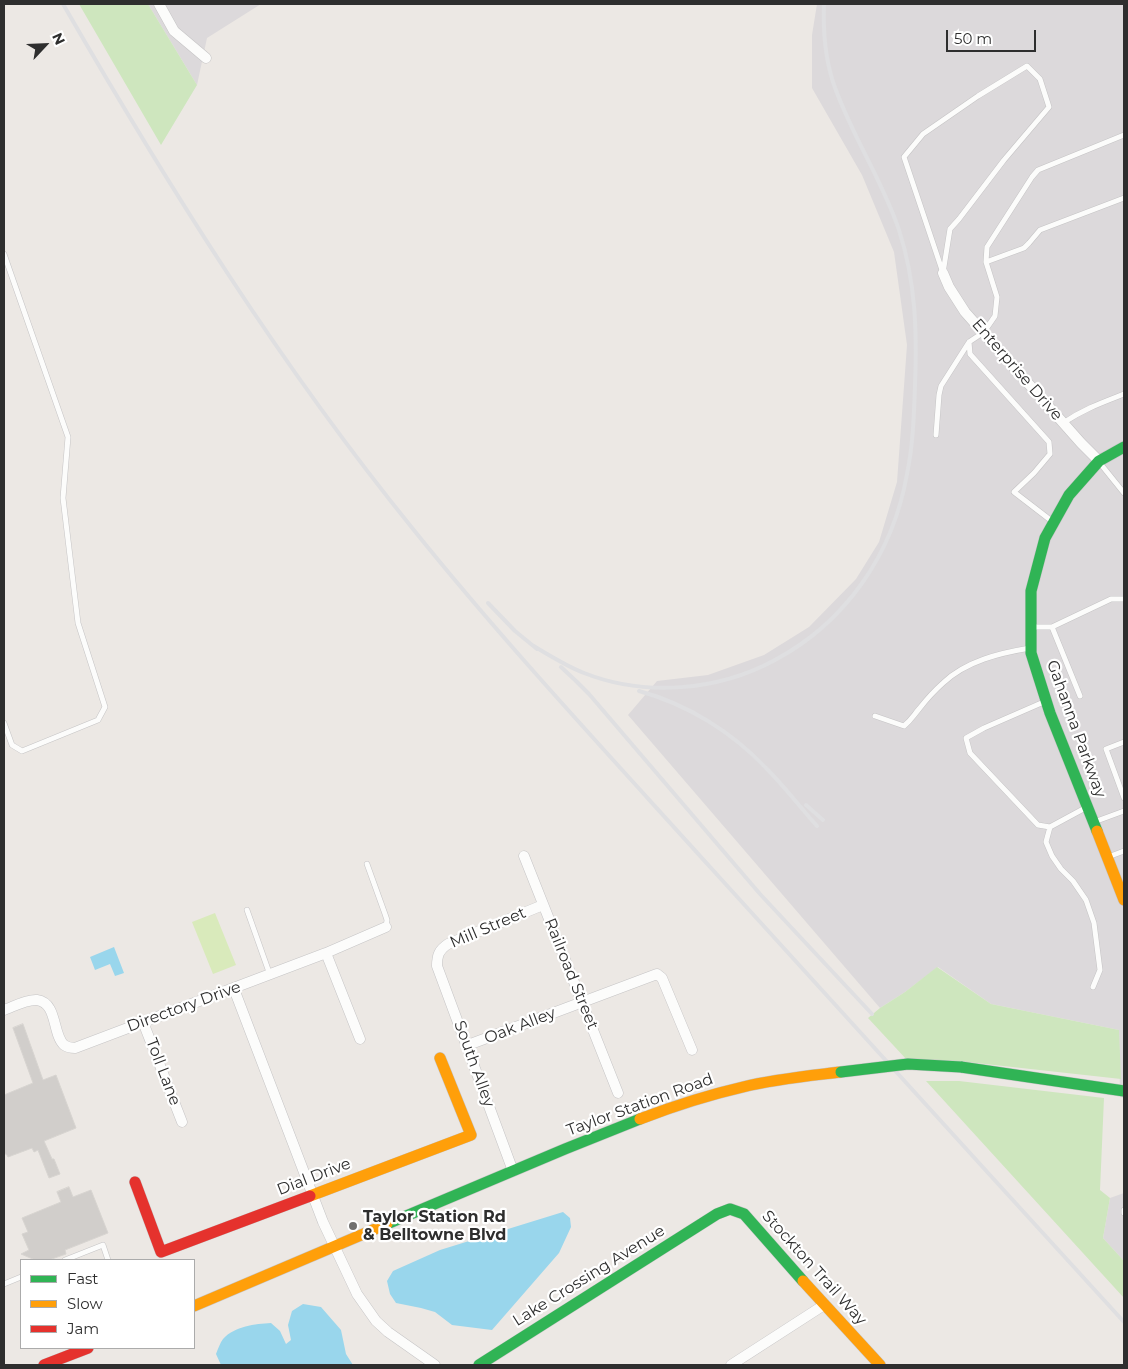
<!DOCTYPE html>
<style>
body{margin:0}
#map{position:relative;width:1128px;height:1369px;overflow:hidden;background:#ece8e4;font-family:Montserrat,sans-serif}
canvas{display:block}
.frame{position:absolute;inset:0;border:5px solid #2e2e2e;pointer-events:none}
.legend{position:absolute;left:20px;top:1259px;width:175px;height:90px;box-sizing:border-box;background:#fff;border:1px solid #ababab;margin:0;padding:6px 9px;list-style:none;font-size:15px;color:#2e2e2e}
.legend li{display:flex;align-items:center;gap:10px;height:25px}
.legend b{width:25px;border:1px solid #ababab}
.north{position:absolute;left:20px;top:20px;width:50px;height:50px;-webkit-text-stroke:4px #fff;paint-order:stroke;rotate:65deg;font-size:14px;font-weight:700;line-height:20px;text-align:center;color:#2e2e2e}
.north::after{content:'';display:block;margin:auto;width:18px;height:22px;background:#2e2e2e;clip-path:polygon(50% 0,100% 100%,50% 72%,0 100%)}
.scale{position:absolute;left:946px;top:30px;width:90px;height:22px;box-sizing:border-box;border:2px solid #2e2e2e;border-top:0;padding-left:6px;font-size:15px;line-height:18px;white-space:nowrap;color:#2e2e2e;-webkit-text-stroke:4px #fff;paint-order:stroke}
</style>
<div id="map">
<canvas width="1128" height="1369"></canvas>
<div class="frame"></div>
<ul class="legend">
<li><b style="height:6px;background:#30b455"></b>Fast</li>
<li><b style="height:6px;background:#ff9f0a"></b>Slow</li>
<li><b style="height:6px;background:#e5322d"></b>Jam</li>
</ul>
<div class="north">N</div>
<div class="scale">50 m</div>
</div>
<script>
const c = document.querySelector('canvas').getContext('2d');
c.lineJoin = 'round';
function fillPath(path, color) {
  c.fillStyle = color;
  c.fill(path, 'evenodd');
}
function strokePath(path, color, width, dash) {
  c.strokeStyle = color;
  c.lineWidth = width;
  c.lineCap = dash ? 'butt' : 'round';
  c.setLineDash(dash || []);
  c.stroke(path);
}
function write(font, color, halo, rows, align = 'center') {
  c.font = font + ' Montserrat,sans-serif';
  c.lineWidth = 4.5;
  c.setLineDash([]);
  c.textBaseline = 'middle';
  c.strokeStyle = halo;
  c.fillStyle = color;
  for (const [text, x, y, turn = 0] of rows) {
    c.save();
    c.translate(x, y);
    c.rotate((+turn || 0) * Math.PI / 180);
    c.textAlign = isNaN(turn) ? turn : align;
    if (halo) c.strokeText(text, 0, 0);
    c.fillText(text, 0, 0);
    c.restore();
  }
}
const industrial = new Path2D(`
 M 148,4 L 261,4 L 207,38 L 197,85 Z
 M 817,4 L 1124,4 L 1124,1098 L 1120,1097 L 1119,1030 L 991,1004 L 938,967 L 905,992 L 880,1008 L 628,715 L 657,681 L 708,675 L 764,655 L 809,627 L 856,579 L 879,542 L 897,482 L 907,345 L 894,252 L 862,175 L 812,88 L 812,35 Z
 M 1124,1193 L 1124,1261 L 1103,1238 L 1110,1198 Z`);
const green = new Path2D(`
 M 79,4 L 148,4 L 197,85 L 161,145 Z
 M 937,967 L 991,1004 L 1119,1030 L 1121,1079 L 958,1061 L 907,1060 L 868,1018 L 880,1008 L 905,992 Z
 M 926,1081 L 959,1081 L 1104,1098 L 1100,1190 L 1110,1198 L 1103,1238 L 1124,1261 L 1124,1298 Z`);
const pitch = new Path2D(`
 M 215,913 L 236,965 L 213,974 L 192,922 Z`);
const water = new Path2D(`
 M 114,947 L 124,973 L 115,976 L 110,964 L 95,970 L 90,957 Z
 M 563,1212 L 570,1218 L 571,1227 L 559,1253 L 492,1330 L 452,1325 L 435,1312 L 421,1308 L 396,1303 L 390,1294 L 387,1281 L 393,1271 L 440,1250 Z
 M 303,1304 L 321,1307 L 341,1330 L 346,1354 L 353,1365 L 221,1365 L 216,1354 C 218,1349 220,1343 223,1339 C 235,1326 255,1324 271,1323 L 280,1331 L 286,1344 L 291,1340 L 288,1325 L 292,1311 Z`);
const building = new Path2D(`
 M 23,1024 L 43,1080 L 56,1075 L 76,1128 L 44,1141 L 52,1159 L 54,1159 L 60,1174 L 49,1178 L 38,1150 L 34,1152 L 32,1148 L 8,1157 L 7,1155 L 4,1153 L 4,1095 L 33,1083 L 13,1028 Z
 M 69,1187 L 73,1197 L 91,1190 L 108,1233 L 65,1250 L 66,1254 L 49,1260 L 35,1260 L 21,1254 L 29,1250 L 22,1234 L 28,1232 L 22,1218 L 61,1202 L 57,1192 Z`);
const lane = new Path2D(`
 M 1027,66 L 1040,79 L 1049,107 L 1004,160 L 959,219 L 950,229 L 943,273 L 904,157 L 923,134 L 978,96 Z
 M 4,254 L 68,437 L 63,498 L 78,623 L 105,707 L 98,720 L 22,751 L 12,745 L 4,723
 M 986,262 L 1024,248 L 1029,243 L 1040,230 L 1124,198
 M 1063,423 C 1084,409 1101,403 1124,394
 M 936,435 L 939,395 L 941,386 L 969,342
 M 1099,462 L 1124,493
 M 1053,522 L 1014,492 L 1034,473 L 1050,454 L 1049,442 L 970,354 L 969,342 L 984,332 L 995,316 L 997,297 L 986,262 L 987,247 L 1032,177 L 1038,170 L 1124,135
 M 1031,627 L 1052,627 L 1111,599 L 1124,599
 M 1052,627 L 1080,696
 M 1046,701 L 984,728 L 966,738 L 970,753 L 1038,825 L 1050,827 L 1087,807
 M 875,716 L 904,726 C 912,719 913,716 919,709 C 926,700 934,691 943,683 C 966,661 1000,653 1030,648
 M 1124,742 L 1106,749 L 1124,798
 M 1094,822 L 1124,811
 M 1050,827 L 1046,842 L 1052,856 L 1061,869 L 1073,881 L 1086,900 L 1094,923 L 1100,970 L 1093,987
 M 1108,857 L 1124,851
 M 367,864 L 385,914 L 387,920 L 386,927
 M 247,910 L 270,975
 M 1124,1210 L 1124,1213
 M 65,1260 L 103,1245 L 108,1260
 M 4,1284 L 21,1277`);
const street = new Path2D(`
 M 159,4 L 174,31 L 206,58
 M 943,273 L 949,287 L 965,312 L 1081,443 L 1099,461
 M 524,856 L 618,1093
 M 326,953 L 360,1039
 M 234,989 L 323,1222 L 357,1294 L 376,1321 L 388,1332 L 435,1365
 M 4,1010 C 13,1007 26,999 37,1000 C 58,1003 52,1034 64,1045 C 67,1047 71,1048 75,1048 L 326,953 L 386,927
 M 143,1022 L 182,1122
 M 468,1045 L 657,974 L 662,978 L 692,1050
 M 513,1171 L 437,966 C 437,955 439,950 448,944 L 543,905
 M 731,1365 L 824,1305`);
const fast = new Path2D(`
 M 1097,831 L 1050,713 L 1031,653 L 1031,591 L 1045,538 L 1069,495 L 1099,461 L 1124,447
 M 961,1067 L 1124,1091
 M 387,1224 L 565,1149 L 640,1119
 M 479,1365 L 717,1214 L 730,1209 L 744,1214 L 803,1281`);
const slow = new Path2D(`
 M 1097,831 L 1124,900
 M 640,1119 C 674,1106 708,1095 743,1087 C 775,1079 808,1076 841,1072
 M 310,1196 L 471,1135 L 440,1058
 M 803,1281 L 880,1365
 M 194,1306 L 387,1224`);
const jam = new Path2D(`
 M 135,1182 L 161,1252 L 310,1196
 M 44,1365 L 88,1348`);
const rail = new Path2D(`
 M 63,4 C 168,186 280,365 413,529 C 507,646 610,756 711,868 C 849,1020 986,1171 1124,1322
 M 488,603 L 515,631 L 537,649
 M 532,645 C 549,655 566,666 584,673 C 645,697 718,691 775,660 C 846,622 893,554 907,474 C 913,446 914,415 915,386 C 917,331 916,283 899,230 C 882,179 850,133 833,82 C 825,57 823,29 824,4
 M 561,667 L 576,681 L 589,694 L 760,894 L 872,1014
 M 639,691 C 687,704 732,732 766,768 C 784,786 800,807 817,826
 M 806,805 L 823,820`);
const fastBridge = new Path2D(`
 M 841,1072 L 908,1064 L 961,1067`);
const markers = [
 [353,1226,5,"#706f6e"]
];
const streetNames = [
 ["Enterprise Drive",1017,370,49],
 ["Gahanna Parkway",1076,729,70],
 ["Mill Street",488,928,-23],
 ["Railroad Street",571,974,68],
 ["Directory Drive",184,1007,-20],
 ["Oak Alley",520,1026,-21],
 ["South Alley",474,1064,70],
 ["Toll Lane",163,1072,69],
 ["Taylor Station Road",640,1105,-20],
 ["Dial Drive",314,1177,-21],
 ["Stockton Trail Way",814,1268,48],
 ["Lake Crossing Avenue",589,1276,-32]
];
const poiNames = [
 ["Taylor Station Rd",363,1217],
 ["& Belltowne Blvd",363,1235]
];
fillPath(industrial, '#dcd9db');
fillPath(green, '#cee6be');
fillPath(pitch, '#d9eabb');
fillPath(water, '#99d6ec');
fillPath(building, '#d1cecb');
strokePath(building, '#d7d4d0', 1);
strokePath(lane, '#c5c4c5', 6);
strokePath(street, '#c5c4c5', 11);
strokePath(fast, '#c5c4c5', 12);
strokePath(slow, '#c5c4c5', 12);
strokePath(jam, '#c5c4c5', 12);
strokePath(lane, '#fcfcfb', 5);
strokePath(street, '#fcfcfb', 10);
strokePath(fast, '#30b455', 11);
strokePath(slow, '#ff9f0a', 11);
strokePath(jam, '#e5322d', 11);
strokePath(rail, '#dfdfe1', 4);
strokePath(fastBridge, '#c5c4c5', 12, []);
strokePath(fastBridge, '#30b455', 11);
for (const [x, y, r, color] of markers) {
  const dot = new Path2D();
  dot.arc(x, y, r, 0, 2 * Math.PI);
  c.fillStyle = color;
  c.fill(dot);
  strokePath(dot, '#fff', 2);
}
write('16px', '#2e2e2e', '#fff', streetNames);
write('bold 16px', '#2e2e2e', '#fff', poiNames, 'left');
</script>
